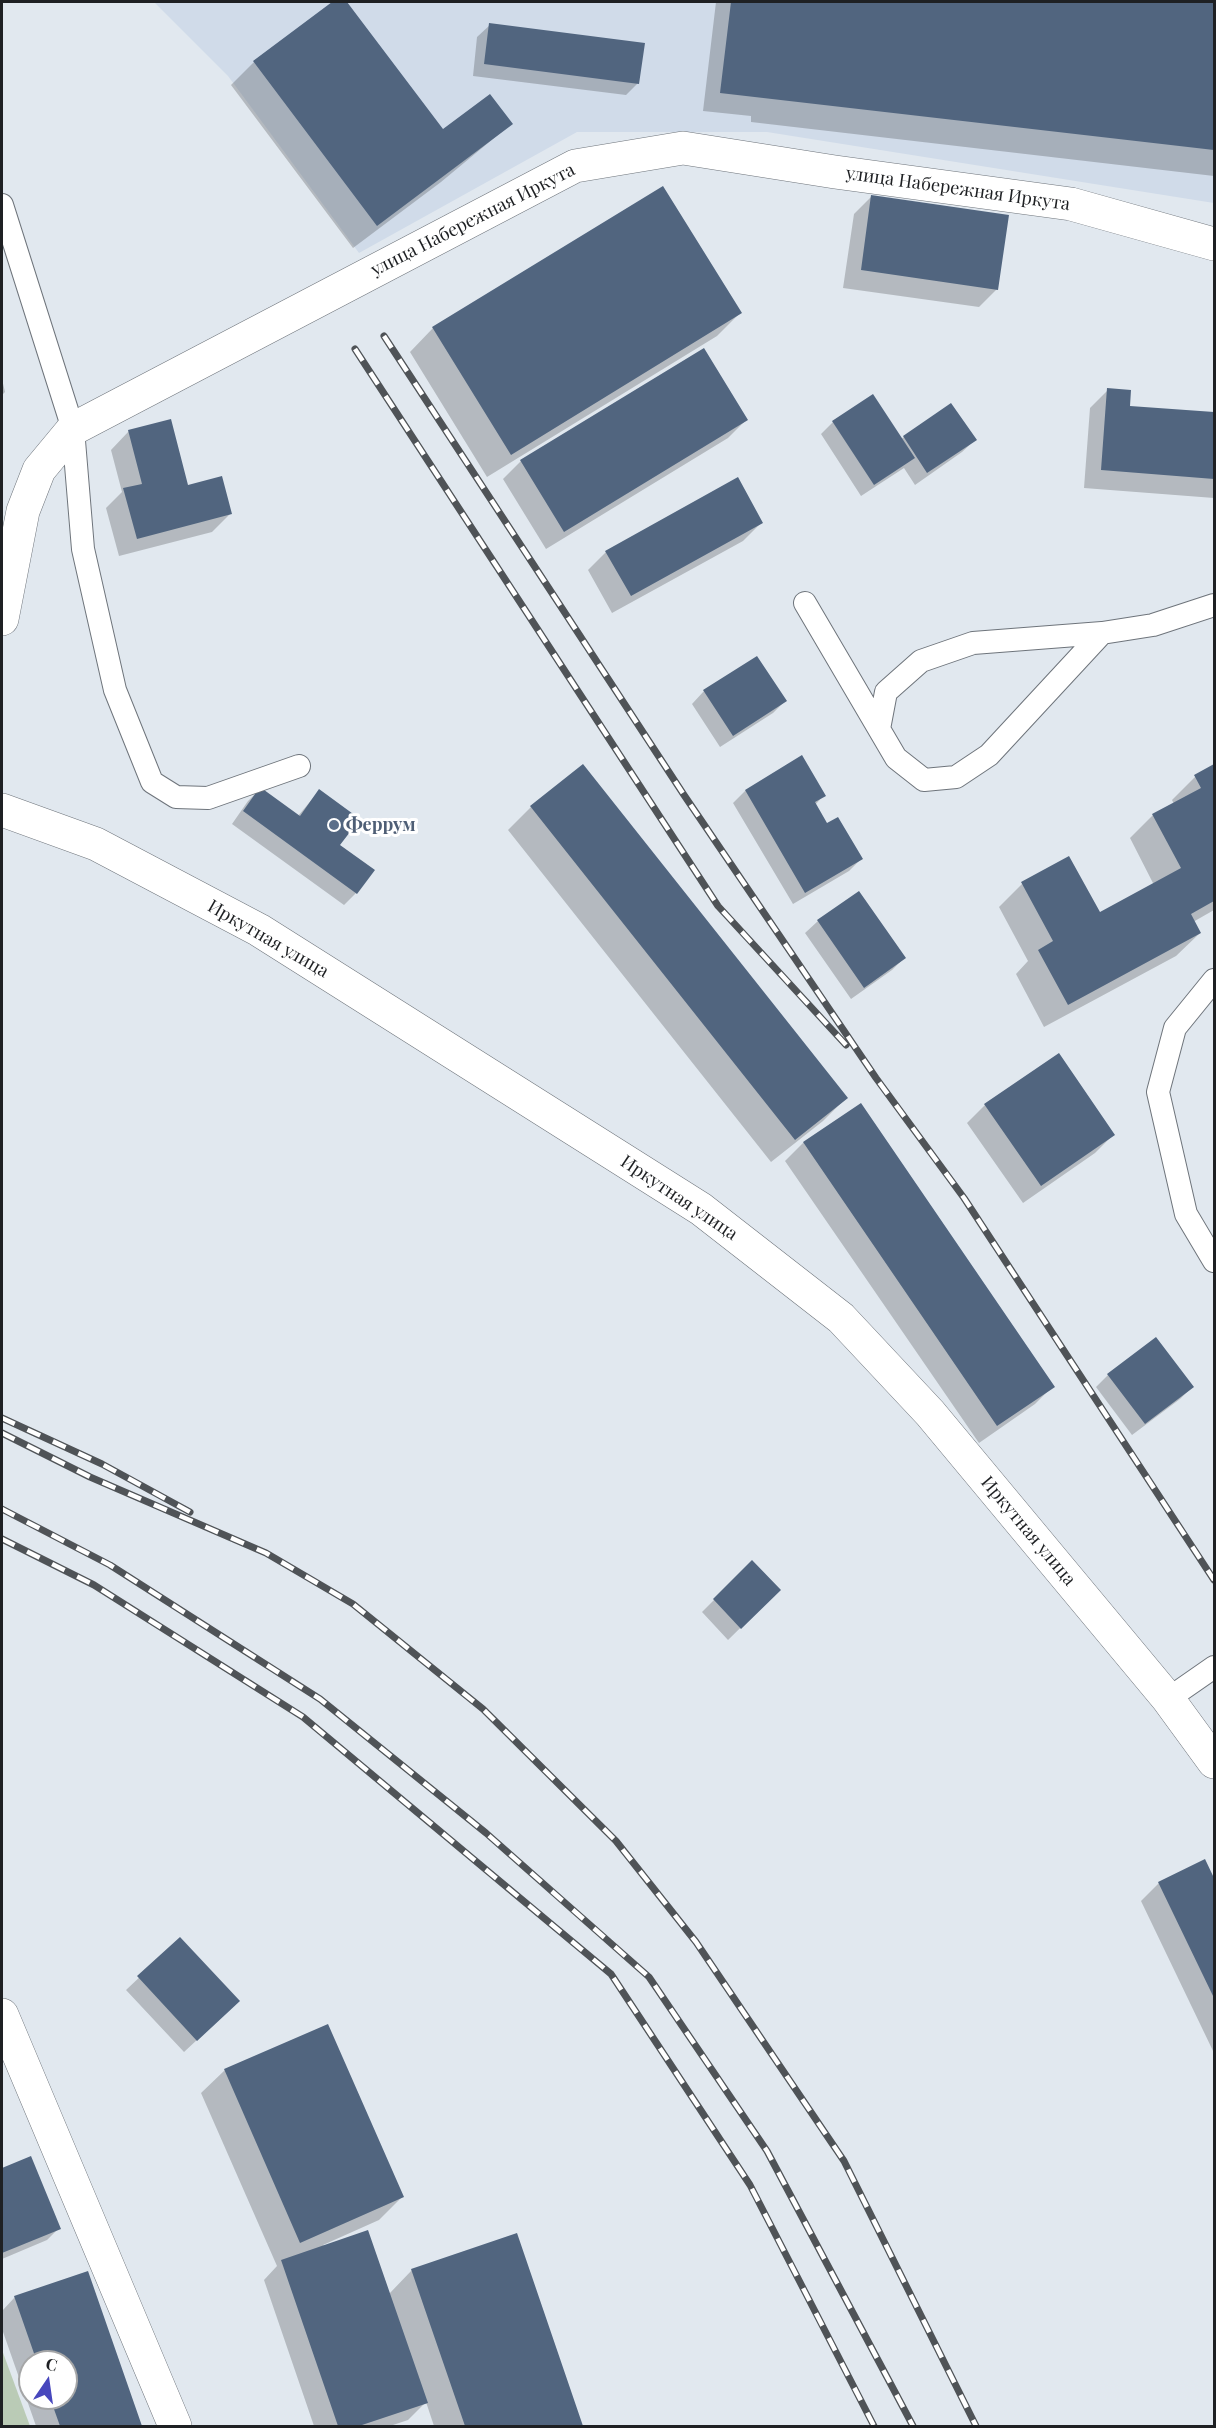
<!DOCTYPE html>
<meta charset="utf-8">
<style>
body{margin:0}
#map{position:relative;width:1216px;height:2428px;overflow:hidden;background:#e1e8ef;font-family:"Playfair Display",serif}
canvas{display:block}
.frame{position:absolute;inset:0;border:3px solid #1e2023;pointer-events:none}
.north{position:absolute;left:18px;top:2350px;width:60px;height:60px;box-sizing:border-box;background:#fff;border:2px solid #a5a6a7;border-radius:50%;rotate:13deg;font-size:16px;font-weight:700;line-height:24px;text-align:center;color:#1e2023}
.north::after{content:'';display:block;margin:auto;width:21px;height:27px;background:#4847bd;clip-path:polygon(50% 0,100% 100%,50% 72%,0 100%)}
</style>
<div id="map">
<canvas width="1216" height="2428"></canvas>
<div class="frame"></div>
<div class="north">С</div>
</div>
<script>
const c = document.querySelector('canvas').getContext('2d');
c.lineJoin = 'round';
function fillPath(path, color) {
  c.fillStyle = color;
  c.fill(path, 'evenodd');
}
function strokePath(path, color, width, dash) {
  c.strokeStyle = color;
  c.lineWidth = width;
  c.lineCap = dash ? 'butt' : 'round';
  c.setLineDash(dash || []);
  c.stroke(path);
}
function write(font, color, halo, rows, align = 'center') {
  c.font = font + ' "Playfair Display",serif';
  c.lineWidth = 6;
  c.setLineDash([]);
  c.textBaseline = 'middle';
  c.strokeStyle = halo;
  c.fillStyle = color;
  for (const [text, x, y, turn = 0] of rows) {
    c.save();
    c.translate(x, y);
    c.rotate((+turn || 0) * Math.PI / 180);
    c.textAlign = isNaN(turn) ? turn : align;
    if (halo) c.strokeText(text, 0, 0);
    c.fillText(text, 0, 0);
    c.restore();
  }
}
const built = new Path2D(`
 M 154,2 L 1214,2 L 1214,203 L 767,132 L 577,132 L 359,253 L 228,76 Z`);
const green = new Path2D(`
 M 2,2350 L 30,2426 L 2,2426 Z`);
const shadow = new Path2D(`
 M 335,2 L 346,2 L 443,131 L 511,124 L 441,182 L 353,248 L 231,85 L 254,62 Z
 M 716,2 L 1214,2 L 1214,176 L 751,122 L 751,116 L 703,111 Z
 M 490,25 L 638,83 L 626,95 L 473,76 L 477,37 Z
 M 872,196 L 997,289 L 979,307 L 843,288 L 854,214 Z
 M 740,313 L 717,336 L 487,477 L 410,352 L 433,328 Z
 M 2,379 L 5,392 L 2,395 Z
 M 1108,390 L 1128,407 L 1214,414 L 1214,498 L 1084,488 L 1090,408 Z
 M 951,405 L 975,440 L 962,452 L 915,485 L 904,468 L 861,496 L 821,434 L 833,422 L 901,439 Z
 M 746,420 L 728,438 L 546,549 L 503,479 L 521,461 Z
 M 129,431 L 187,487 L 230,514 L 212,532 L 119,556 L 106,508 L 122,492 L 111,450 Z
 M 761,523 L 743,541 L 612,613 L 588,570 L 606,552 Z
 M 704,691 L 785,701 L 773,713 L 720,747 L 692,704 Z
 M 802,757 L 824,795 L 815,805 L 827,825 L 861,859 L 849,871 L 793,904 L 733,803 L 745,791 Z
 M 1214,766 L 1214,910 L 1193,922 L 1200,933 L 1176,956 L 1044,1027 L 1016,974 L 1028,961 L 999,907 L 1022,884 L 1099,914 L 1154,885 L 1130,838 L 1153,815 L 1174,804 L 1172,800 L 1195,777 Z
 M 260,789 L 298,816 L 319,791 L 356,893 L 344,905 L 232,824 L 248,801 Z
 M 531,807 L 846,1098 L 823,1121 L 771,1162 L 508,830 Z
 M 858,893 L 904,958 L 892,970 L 851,999 L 805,933 L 818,921 Z
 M 860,1105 L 1053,1386 L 1035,1404 L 979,1443 L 785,1161 L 803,1143 Z
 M 985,1105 L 1113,1135 L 1095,1153 L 1023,1203 L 967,1123 Z
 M 1108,1375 L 1192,1387 L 1180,1399 L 1132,1435 L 1096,1387 Z
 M 752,1562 L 779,1590 L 728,1640 L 702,1612 Z
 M 1205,1861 L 1214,1882 L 1214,2053 L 1141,1901 L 1159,1883 Z
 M 180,1939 L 226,2013 L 184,2052 L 126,1990 Z
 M 225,2070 L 402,2197 L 379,2220 L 323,2245 L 389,2294 L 412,2270 L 516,2235 L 581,2426 L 434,2426 L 426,2402 L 408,2420 L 390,2426 L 314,2426 L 264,2280 L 277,2266 L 201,2093 Z
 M 30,2158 L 59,2228 L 47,2240 L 2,2259 L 2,2170 Z
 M 87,2273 L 140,2426 L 36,2426 L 2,2329 L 2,2311 L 15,2297 ZM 30,2362 L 66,2362 L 66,2398 L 30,2398 Z`);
const building = new Path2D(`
 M 332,2 L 347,2 L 443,129 L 490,94 L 513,124 L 377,226 L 253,61 Z
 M 731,2 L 1214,2 L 1214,150 L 720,93 Z
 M 489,23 L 645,43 L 639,84 L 484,64 Z
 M 663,186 L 742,313 L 511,455 L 432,327 Z
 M 871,195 L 1009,215 L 998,290 L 861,270 Z
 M 704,348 L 748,420 L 564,532 L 520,460 Z
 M 1107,388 L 1131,390 L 1130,406 L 1214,412 L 1214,479 L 1101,470 Z
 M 873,394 L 915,458 L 874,485 L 832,421 Z
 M 951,403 L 977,440 L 927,473 L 903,436 Z
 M 171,419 L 188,485 L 222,476 L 232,514 L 137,539 L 123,488 L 142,484 L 128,430 Z
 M 738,477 L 763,523 L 631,596 L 605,551 Z
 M 757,656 L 787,701 L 733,736 L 703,690 Z
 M 802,755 L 826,796 L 815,802 L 827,823 L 838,817 L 863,859 L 805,893 L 745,790 Z
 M 583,764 L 848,1098 L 795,1140 L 530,806 Z
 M 1214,764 L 1214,901 L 1191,914 L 1201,933 L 1068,1005 L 1038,950 L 1053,941 L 1021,882 L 1069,856 L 1100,912 L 1181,868 L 1152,814 L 1201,788 L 1194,775 Z
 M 260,787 L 300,816 L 319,789 L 360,819 L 340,845 L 375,870 L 357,894 L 243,811 Z
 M 859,891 L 906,958 L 864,988 L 817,920 Z
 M 1059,1053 L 1115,1135 L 1041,1186 L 984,1104 Z
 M 861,1103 L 1055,1387 L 997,1426 L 803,1142 Z
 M 1156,1337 L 1194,1387 L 1145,1424 L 1107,1374 Z
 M 752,1560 L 781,1590 L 741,1629 L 713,1599 Z
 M 1205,1859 L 1214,1878 L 1214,1998 L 1158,1882 Z
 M 180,1937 L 240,2001 L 197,2041 L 137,1976 Z
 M 328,2024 L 404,2197 L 300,2243 L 224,2069 Z
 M 31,2156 L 61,2229 L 2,2253 L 2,2168 Z
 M 368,2230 L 428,2403 L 359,2426 L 338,2426 L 281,2260 Z
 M 517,2233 L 583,2426 L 465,2426 L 411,2269 Z
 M 88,2271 L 142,2426 L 60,2426 L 50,2398 L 66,2398 L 66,2362 L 37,2362 L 14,2296 Z`);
const lane = new Path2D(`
 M 2,205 L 73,429 L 83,549 L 115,690 L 152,782 L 176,797 L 208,798 L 299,766
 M 805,603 L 896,758 L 924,780 L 956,777 L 989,755 L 1102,633 L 1153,625 L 1214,605
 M 879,729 L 886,692 L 921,661 L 973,643 L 1102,633
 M 1214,980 L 1175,1028 L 1158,1092 L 1186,1214 L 1214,1261
 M 1168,1699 L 1214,1667`);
const street = new Path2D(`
 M 2,619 L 23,511 L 39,470 L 73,429 L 575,166 L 683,148 L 835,172 L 1071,204 L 1214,244
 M 2,2015 L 175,2426`);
const secondary = new Path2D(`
 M 2,810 L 96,844 L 259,930 L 701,1209 L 841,1318 L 930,1413 L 1168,1699 L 1214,1762`);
const rail = new Path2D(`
 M 384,336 L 684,795 L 876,1078 L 964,1198 L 1214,1580
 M 355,349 L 718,906 L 846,1045
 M 2,1418 L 102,1464 L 190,1512
 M 2,1433 L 90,1477 L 266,1553 L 353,1604 L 483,1709 L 616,1841 L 696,1942 L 844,2161 L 976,2426
 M 2,1509 L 110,1565 L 320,1699 L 486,1833 L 649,1977 L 767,2151 L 913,2426
 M 2,1539 L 94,1585 L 303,1717 L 611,1974 L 750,2185 L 874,2426`);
const markers = [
 [334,825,6,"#5c6f8a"]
];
const streetNames = [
 ["улица Набережная Иркута",958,189,8],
 ["улица Набережная Иркута",473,220,-27],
 ["Иркутная улица",268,939,30],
 ["Иркутная улица",679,1198,34],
 ["Иркутная улица",1028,1531,50]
];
const serviceNames = [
 ["Феррум",346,825]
];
fillPath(built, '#d0dbe9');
fillPath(green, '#bacbb6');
fillPath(shadow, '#0003');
fillPath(building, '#51657f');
strokePath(lane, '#6e747b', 24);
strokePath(street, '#6e747b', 34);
strokePath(secondary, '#6e747b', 34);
strokePath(lane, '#fff', 22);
strokePath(street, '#fff', 33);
strokePath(secondary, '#fff', 33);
strokePath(rail, '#4f5357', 7);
strokePath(rail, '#fff', 4.5, [14]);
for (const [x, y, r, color] of markers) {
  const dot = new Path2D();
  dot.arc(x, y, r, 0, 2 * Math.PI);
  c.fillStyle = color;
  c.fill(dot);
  strokePath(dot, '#fff', 2);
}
write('18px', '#1e2023', '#fff', streetNames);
write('bold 18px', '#4e5e75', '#fff', serviceNames, 'left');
</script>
